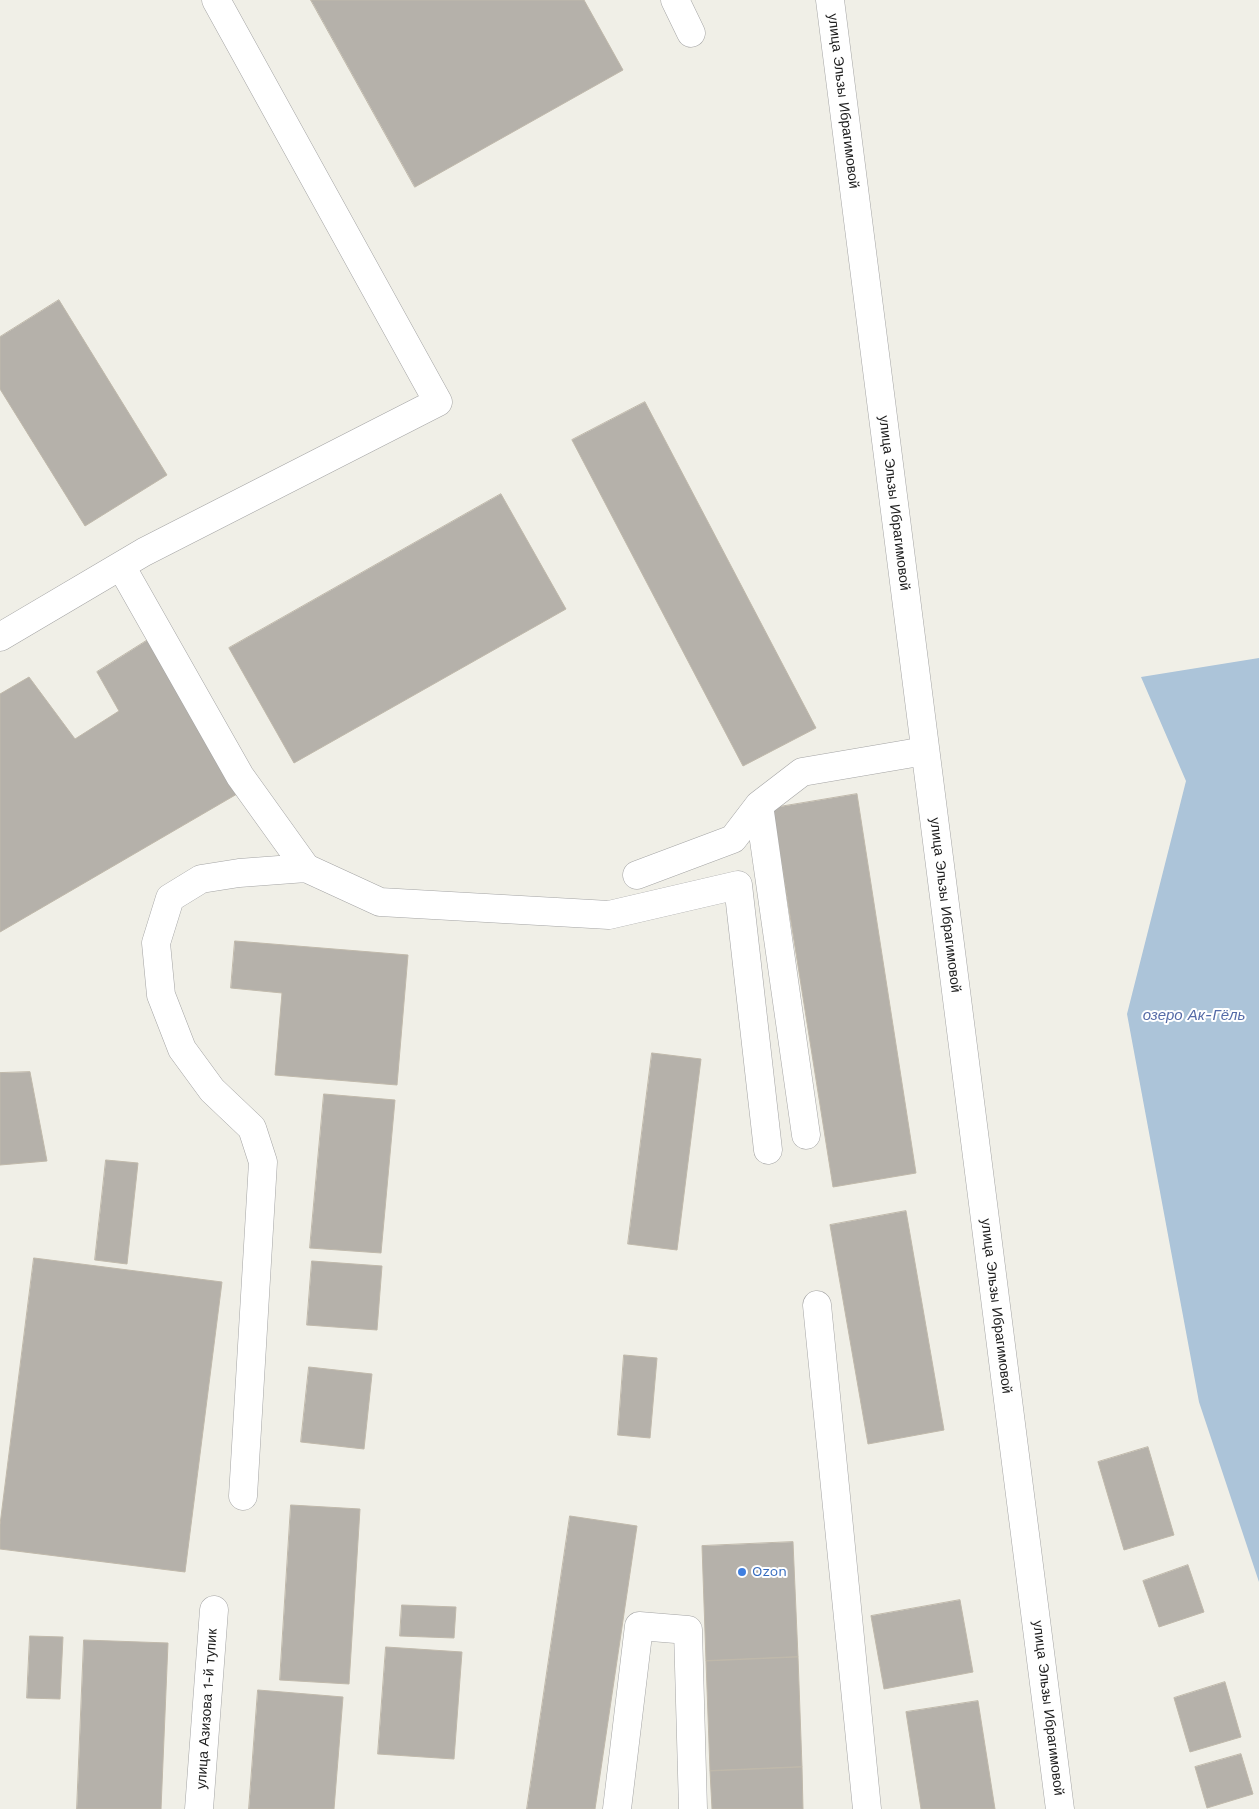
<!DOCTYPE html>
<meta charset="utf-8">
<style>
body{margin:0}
canvas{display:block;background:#f0efe7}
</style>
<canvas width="1259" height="1809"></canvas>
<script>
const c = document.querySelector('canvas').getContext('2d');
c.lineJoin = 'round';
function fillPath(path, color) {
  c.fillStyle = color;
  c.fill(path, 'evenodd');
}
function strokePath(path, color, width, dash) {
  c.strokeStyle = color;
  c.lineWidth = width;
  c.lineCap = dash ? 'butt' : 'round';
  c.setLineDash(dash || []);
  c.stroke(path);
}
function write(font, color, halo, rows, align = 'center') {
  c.font = font + ' "Work Sans",sans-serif';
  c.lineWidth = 4;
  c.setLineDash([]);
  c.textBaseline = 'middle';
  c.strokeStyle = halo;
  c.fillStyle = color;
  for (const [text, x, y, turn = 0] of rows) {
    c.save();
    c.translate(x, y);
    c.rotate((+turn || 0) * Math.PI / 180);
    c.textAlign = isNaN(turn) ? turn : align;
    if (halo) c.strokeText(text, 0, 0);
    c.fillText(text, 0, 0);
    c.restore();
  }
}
const water = new Path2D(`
 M 1259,658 L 1259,1582 L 1199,1402 L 1127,1014 L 1186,781 L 1141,677 Z`);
const building = new Path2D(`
 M 311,0 L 584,0 L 623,70 L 415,187 Z
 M 59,300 L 167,475 L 85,526 L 0,389 L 0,337 Z
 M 645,402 L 816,728 L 743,766 L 572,440 Z
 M 501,494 L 566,609 L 294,763 L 229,648 Z
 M 151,638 L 237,794 L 0,932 L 0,694 L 29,677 L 75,739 L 119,711 L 97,672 Z
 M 857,794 L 916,1173 L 833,1187 L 773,808 Z
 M 235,941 L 408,955 L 397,1085 L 275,1075 L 282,993 L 231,988 Z
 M 652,1053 L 701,1059 L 677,1250 L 628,1244 Z
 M 30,1072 L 47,1161 L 0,1165 L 0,1073 Z
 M 324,1094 L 395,1100 L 381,1253 L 310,1248 Z
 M 106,1160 L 138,1163 L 127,1264 L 95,1260 Z
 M 906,1211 L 944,1430 L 868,1444 L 830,1225 Z
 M 34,1258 L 222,1282 L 185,1572 L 0,1549 L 0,1525 Z
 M 312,1261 L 382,1266 L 377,1330 L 307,1325 Z
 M 624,1355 L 657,1358 L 650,1438 L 618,1435 Z
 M 309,1367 L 372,1374 L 364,1449 L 301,1442 Z
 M 1148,1447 L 1174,1535 L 1124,1550 L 1098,1462 Z
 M 291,1505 L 360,1509 L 349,1684 L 280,1680 Z
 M 570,1516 L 637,1526 L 595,1809 L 527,1809 Z
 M 793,1542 L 798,1657 L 706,1661 L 702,1546 Z
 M 1188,1565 L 1204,1612 L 1159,1627 L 1143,1581 Z
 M 960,1600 L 973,1672 L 884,1689 L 871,1616 Z
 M 402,1605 L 456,1607 L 454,1638 L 400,1636 Z
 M 30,1636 L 63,1637 L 60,1699 L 27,1698 Z
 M 84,1640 L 168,1643 L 161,1809 L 77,1809 Z
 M 386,1647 L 462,1652 L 454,1759 L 378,1754 Z
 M 798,1657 L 802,1767 L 710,1771 L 706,1661 Z
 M 1225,1682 L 1241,1737 L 1190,1752 L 1174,1698 Z
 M 258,1690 L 343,1697 L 334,1809 L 249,1809 Z
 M 978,1701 L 995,1809 L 921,1809 L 906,1712 Z
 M 1241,1754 L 1253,1794 L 1207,1808 L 1195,1767 Z
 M 802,1767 L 803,1809 L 712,1809 L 710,1771 Z`);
const minor = new Path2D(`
 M 675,0 L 691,33
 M 830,0 L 1060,1809
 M 121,566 L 240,776 L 306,868 L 380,902 L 609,915 L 738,885 L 768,1150
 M 0,637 L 144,552 L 438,402 L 216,0
 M 759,805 L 806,1135
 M 637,875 L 733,839 L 759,805 L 802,772 L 925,751
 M 817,1305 L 867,1809
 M 243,1496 L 263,1162 L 252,1128 L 212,1090 L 182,1049 L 161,995 L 156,943 L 170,898 L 201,879 L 239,873 L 306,868
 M 199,1809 L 214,1610
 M 617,1809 L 639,1626 L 688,1630 L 693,1809`);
const markers = [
 [742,1572,5,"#3f7fe0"]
];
const streetNames = [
 ["улица Эльзы Ибрагимовой",843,101,83],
 ["улица Эльзы Ибрагимовой",894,503,83],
 ["улица Эльзы Ибрагимовой",945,905,83],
 ["улица Эльзы Ибрагимовой",996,1306,83],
 ["улица Эльзы Ибрагимовой",1048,1708,83],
 ["улица Азизова 1-й тупик",207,1709,-86]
];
const shopNames = [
 ["Ozon",752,1572]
];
const waterNames = [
 ["озеро Ак-Гёль",1194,1016]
];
fillPath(water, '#acc4d9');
fillPath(building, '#b5b1aa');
strokePath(building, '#c0b9ab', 1);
strokePath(minor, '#a4a4a4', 29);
strokePath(minor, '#fff', 28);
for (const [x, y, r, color] of markers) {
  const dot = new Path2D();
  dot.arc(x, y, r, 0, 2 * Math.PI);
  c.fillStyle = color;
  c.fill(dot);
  strokePath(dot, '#fff', 2);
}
write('14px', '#202020', '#fff', streetNames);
write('14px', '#366cbe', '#fff', shopNames, 'left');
write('italic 15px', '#556ba7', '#fff', waterNames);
</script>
